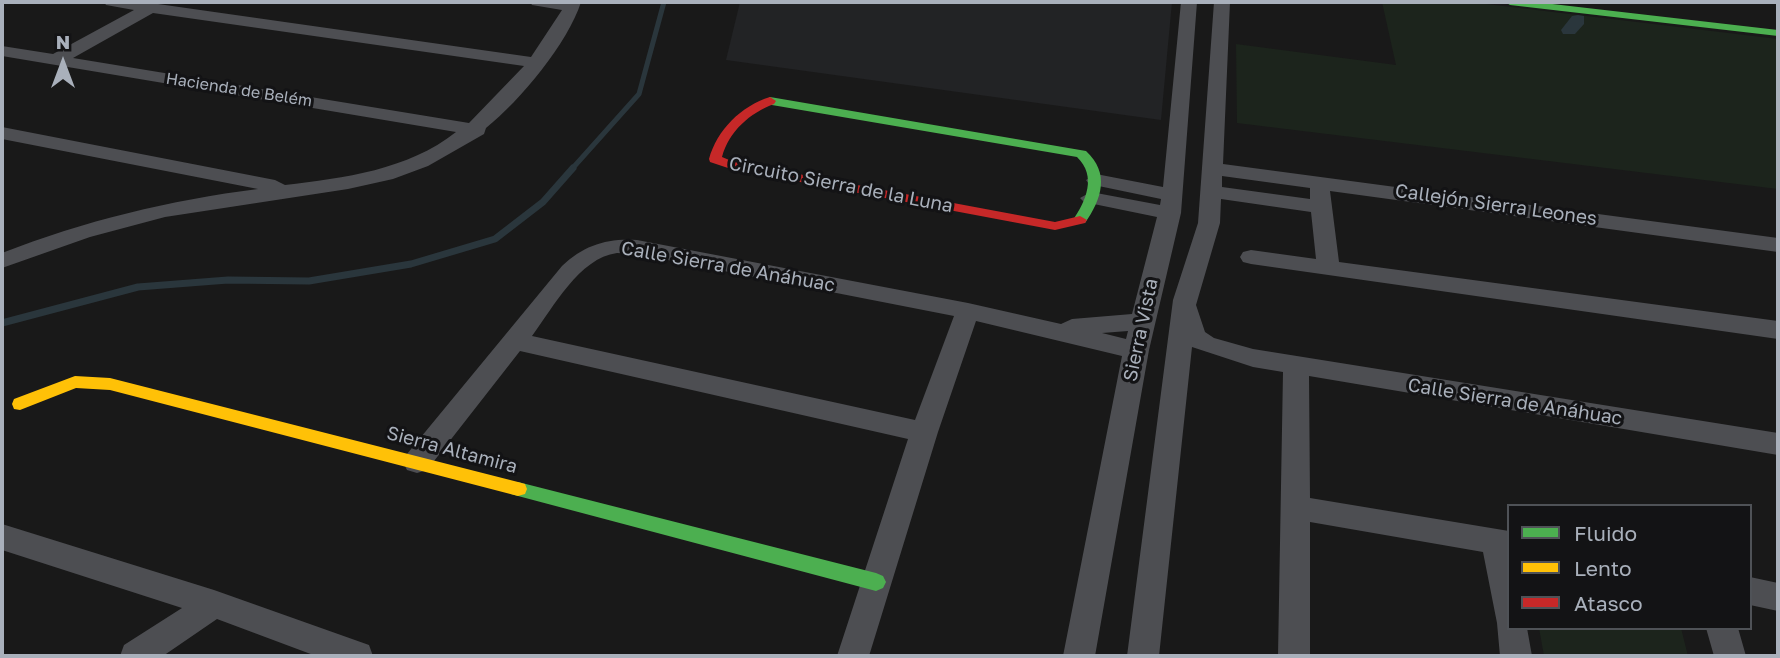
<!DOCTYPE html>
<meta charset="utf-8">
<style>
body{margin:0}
#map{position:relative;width:1780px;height:658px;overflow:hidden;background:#191919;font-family:"Golos Text",sans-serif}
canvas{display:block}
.frame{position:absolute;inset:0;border:4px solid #a9b0bb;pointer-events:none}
.legend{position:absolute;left:1507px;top:504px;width:245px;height:126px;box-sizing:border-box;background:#131315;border:2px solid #4f5257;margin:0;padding:9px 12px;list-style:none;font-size:21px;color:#a9b0bb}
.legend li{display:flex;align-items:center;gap:14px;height:35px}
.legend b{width:35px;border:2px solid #4f5257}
.north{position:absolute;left:28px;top:28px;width:70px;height:70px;-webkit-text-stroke:5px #131315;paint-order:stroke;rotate:0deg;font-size:19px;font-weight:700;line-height:28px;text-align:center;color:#a9b0bb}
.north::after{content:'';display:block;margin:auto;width:24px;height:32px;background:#a9b0bb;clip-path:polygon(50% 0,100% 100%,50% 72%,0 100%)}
</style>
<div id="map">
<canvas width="1780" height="658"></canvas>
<div class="frame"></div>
<ul class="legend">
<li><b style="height:9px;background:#4caf50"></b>Fluido</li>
<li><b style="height:9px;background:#ffc107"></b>Lento</li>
<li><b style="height:9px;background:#c62828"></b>Atasco</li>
</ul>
<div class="north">N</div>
</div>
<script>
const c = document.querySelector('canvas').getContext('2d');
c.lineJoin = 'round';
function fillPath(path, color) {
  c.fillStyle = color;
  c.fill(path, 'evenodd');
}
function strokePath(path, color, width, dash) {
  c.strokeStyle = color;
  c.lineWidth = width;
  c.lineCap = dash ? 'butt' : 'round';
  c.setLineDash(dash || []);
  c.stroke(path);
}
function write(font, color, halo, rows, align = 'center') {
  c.font = font + ' "Golos Text",sans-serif';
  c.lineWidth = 6;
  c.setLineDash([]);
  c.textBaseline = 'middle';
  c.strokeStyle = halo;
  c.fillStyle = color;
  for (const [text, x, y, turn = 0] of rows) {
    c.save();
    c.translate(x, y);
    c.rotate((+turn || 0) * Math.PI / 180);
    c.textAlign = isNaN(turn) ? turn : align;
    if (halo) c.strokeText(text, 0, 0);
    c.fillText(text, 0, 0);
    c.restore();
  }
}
const built = new Path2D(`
 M 740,2 L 1172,2 L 1161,120 L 726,60 Z`);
const green = new Path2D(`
 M 1382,2 L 1470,2 L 1778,39 L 1778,189 L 1237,123 L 1236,44 L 1396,65 Z
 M 1539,628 L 1681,628 L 1688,656 L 1544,656 Z`);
const streamFar1 = new Path2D(`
 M 571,170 L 639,94 L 664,2`);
const stream = new Path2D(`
 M 2,323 L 138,287 L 228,280 L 309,281 L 411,264 L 495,239 L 543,202 L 573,168`);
const canal = new Path2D(`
 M 1578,15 L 1584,16 L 1584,24 L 1575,34 L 1563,34 L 1561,30 L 1572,16 Z`);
const street = new Path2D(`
 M 104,2 L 144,2 L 531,57 L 562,10 L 532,5 L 530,2 L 581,2 C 568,43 520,101 486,128 L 484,134 L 428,166 L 393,179 L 348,189 L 165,217 L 90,237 L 2,268 L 2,253 C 84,221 170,200 258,189 L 2,139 L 2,127 L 275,180 L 285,185 C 344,178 408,170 456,132 L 2,56 L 2,46 L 53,54 L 134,10 L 106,5 ZM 153,13 L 524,66 L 469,123 L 73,58 Z
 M 1181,2 L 1197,2 L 1181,213 L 1149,350 L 1095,656 L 1063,656 L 1122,356 L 976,321 L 938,432 L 869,656 L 837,656 L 908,439 L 520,351 L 427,470 L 417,473 L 407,470 L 403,462 L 407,454 L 562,266 C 584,245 607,238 637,240 L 968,303 L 1061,324 L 1072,319 L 1132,314 L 1157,217 L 1084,202 L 1080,198 L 1091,192 L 1160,205 L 1161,199 L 1089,184 L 1086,180 L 1096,174 L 1163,187 ZM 617,253 L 637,254 L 954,316 L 915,420 L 532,336 C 553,308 579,258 617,253 ZM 1128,331 L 1126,339 L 1102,333 Z
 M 1214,2 L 1230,2 L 1223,164 L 1778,238 L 1778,252 L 1330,191 L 1339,262 L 1778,321 L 1778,339 L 1251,264 L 1243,262 L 1240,257 L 1243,252 L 1251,250 L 1316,259 L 1311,212 L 1221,199 L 1220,223 L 1196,305 L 1205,332 L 1214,338 L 1253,349 L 1778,433 L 1778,455 L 1309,376 L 1310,498 L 1509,531 L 1509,628 L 1527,628 L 1532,656 L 1500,656 L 1497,623 L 1483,552 L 1310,522 L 1310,656 L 1278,656 L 1283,372 L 1253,367 L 1192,347 L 1159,656 L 1127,656 L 1173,300 L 1198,223 ZM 1222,176 L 1310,188 L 1310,199 L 1222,187 Z
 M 2,524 L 214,590 L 369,645 L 373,656 L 316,656 L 217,619 L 163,656 L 120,656 L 124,645 L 182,608 L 2,550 Z
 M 1750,577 L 1778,583 L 1778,611 L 1750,605 Z
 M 1706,628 L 1738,628 L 1746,656 L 1714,656 Z`);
const fast = new Path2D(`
 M 1505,2 L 1535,2 L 1778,30 L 1778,36 L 1510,5 Z
 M 770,97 L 1086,151 C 1110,173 1102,199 1085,223 L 1075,223 L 1073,220 C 1086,201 1097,176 1077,157 L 766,104 L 764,101 Z
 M 518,482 L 876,573 L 883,576 L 886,582 L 883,588 L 876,591 L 518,496 L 511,494 L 509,489 L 511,484 Z`);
const slow = new Path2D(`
 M 75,376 L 110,378 L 518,482 L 525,484 L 527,489 L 525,494 L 518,496 L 110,390 L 76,388 L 20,410 L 14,409 L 12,404 L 14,399 Z`);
const jam = new Path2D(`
 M 770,97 L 776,101 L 774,104 C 750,113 729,131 722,157 L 734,162 L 1055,222 L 1080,216 L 1087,220 L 1085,223 L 1055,230 L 731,169 L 710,162 L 709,159 C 717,130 741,106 770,97 Z`);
const farStreetnames = [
 ["Hacienda de Belém",239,90,9]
];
const streetNames = [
 ["Circuito Sierra de la Luna",841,185,11],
 ["Callejón Sierra Leones",1496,205,8],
 ["Calle Sierra de Anáhuac",728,267,10],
 ["Sierra Vista",1141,330,-78],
 ["Calle Sierra de Anáhuac",1515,402,9],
 ["Sierra Altamira",452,450,15]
];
fillPath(built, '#222325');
fillPath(green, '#1c241c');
strokePath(streamFar1, '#2a363c', 5);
strokePath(stream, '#2a363c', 7);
fillPath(canal, '#2a363c');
fillPath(street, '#4d4e52');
fillPath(fast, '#4caf50');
fillPath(slow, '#ffc107');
fillPath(jam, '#c62828');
write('16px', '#a9b0bb', '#131315', farStreetnames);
write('19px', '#a9b0bb', '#131315', streetNames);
</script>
